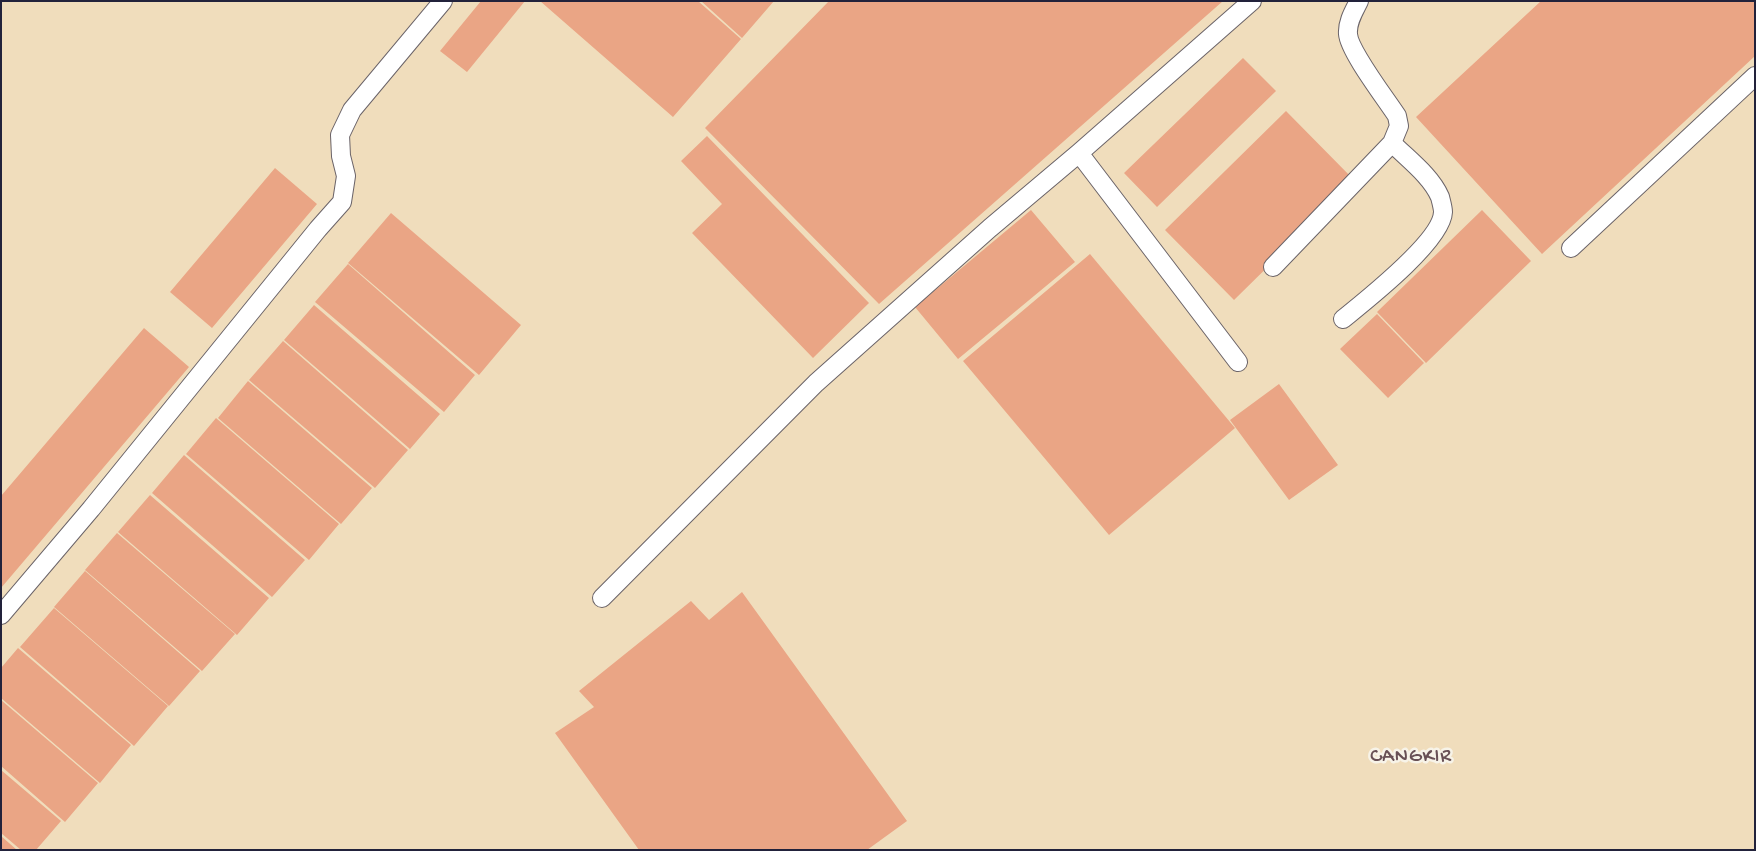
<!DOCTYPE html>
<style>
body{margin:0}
#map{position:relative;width:1756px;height:851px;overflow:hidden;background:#f0ddbc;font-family:"Gochi Hand",sans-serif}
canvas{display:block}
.frame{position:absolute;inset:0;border:2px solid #22223b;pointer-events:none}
</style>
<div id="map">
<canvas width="1756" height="851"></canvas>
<div class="frame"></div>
</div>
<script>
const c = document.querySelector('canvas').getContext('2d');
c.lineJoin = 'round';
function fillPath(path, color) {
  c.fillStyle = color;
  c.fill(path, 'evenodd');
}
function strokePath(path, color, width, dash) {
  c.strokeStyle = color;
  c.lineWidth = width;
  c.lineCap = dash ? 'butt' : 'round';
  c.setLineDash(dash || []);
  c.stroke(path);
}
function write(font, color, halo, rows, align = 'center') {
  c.font = font + ' "Gochi Hand",sans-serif';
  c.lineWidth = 5;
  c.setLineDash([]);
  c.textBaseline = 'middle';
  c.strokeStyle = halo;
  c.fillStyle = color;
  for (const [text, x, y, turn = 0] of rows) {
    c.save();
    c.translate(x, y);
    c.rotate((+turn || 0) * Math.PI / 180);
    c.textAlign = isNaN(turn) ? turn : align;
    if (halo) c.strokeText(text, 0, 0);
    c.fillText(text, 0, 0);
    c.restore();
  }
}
const building = new Path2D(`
 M 481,1 L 525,1 L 467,72 L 440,51 Z
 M 540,1 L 698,1 L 741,39 L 673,117 Z
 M 701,1 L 774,1 L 742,38 Z
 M 829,1 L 1223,1 L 879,304 L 705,128 Z
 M 1541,1 L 1755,1 L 1755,56 L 1542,254 L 1416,117 Z
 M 1243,58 L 1276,91 L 1157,207 L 1124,173 Z
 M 1286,111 L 1355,181 L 1234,300 L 1165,230 Z
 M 707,136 L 869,303 L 813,358 L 692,233 L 722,204 L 681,161 Z
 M 275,168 L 317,204 L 212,328 L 170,292 Z
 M 1031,210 L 1075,262 L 958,359 L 915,307 Z
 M 1482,210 L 1531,261 L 1426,363 L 1377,312 Z
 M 391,213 L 521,325 L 479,375 L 348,263 Z
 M 1090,254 L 1235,428 L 1109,535 L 963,361 Z
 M 348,264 L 475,375 L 444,412 L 315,302 Z
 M 314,305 L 440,414 L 410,449 L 284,340 Z
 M 1377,314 L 1424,363 L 1388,398 L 1340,349 Z
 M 144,328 L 189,367 L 1,588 L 1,496 Z
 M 283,341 L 408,450 L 375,488 L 249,380 Z
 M 248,381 L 372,488 L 341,524 L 218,418 Z
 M 1279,384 L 1338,465 L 1289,500 L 1230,420 Z
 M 216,418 L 339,524 L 309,560 L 186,454 Z
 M 184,455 L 305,560 L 272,597 L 152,493 Z
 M 150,495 L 269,598 L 237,635 L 118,532 Z
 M 117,533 L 235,634 L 202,671 L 85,570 Z
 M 85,571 L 200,671 L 169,706 L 54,607 Z
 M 742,592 L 907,821 L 867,850 L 639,850 L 555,733 L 594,707 L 579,691 L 691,601 L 709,620 Z
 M 54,608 L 168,706 L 134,746 L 20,647 Z
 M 18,648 L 131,745 L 100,783 L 1,698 L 1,668 Z
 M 1,700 L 98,783 L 65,822 L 1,766 Z
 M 1,770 L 61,821 L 36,850 L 21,850 L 1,833 Z
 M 1,836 L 17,850 L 1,850 Z`);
const lane = new Path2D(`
 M 1079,153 L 1238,362
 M 1571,248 L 1755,76
 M 1273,267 L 1392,143 L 1399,126 L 1397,116 C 1386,99 1349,51 1348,34 C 1347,22 1354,11 1359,1
 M 1343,319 C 1365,301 1442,241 1443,212 C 1443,208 1441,201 1440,197 C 1431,176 1408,159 1392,143
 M 602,598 L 816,383 L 990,228 L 1079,153 L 1252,1
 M 1,615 L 91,509 L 318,229 L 342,202 L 346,176 L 341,156 L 340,135 L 352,110 L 443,1`);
const quarterNames = [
 ["CANGKIR",1411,758]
];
fillPath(building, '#eaa585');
strokePath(lane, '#6a6368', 20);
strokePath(lane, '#fff', 18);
c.letterSpacing = '1px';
write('20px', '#685055', '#f7f3e8', quarterNames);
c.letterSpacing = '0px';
</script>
